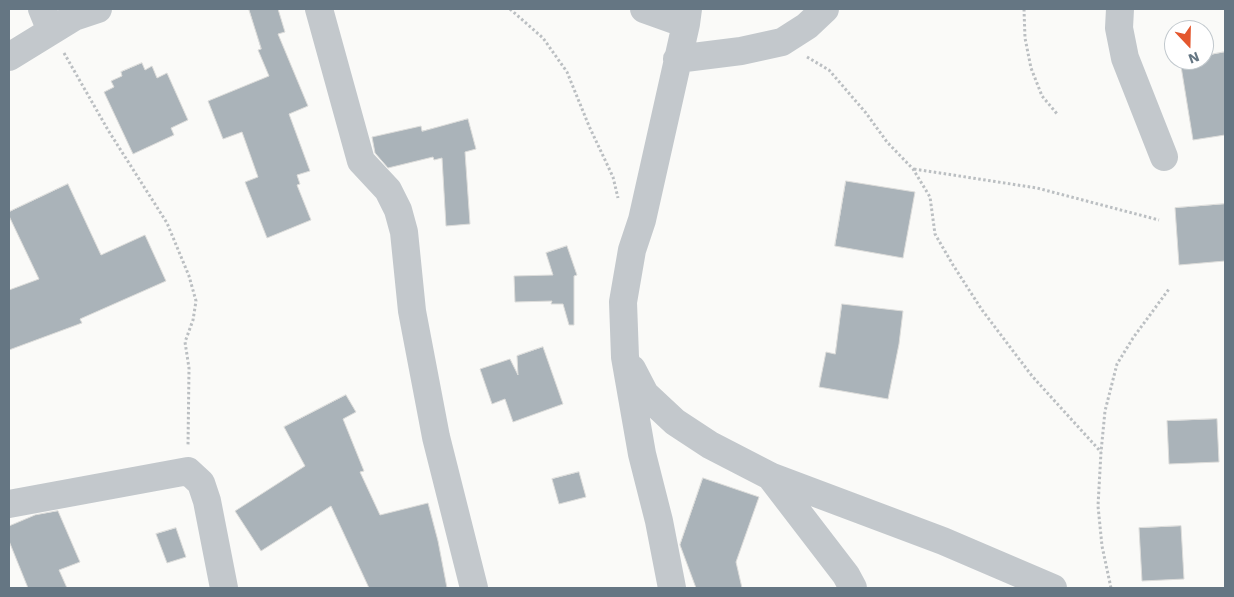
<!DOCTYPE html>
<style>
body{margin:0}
#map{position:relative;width:1234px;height:597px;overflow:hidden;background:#fafaf8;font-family:"Work Sans",sans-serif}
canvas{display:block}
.frame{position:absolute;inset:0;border:10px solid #657683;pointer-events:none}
.north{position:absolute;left:1164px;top:20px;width:50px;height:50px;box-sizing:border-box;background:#fff;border:1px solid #c1c8cd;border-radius:50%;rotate:159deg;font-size:14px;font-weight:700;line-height:20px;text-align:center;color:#657683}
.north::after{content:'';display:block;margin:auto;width:18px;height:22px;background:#e4572e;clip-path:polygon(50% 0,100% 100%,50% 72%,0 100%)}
</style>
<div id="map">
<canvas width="1234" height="597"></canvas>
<div class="frame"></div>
<div class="north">N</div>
</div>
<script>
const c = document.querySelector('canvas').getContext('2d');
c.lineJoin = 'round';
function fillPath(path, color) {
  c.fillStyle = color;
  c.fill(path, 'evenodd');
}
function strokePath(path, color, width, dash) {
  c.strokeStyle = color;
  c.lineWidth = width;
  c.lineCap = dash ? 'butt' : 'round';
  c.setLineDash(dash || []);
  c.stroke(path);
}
const building = new Path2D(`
 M 249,9 L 278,9 L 285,32 L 278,34 L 308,106 L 289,114 L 310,171 L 297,175 L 300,184 L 297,185 L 311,220 L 267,238 L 245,182 L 258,177 L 242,132 L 223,139 L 208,101 L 269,76 L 258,50 L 261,49 Z
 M 1225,52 L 1225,135 L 1193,140 L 1180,60 L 1204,60 L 1204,56 Z
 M 142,63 L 145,70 L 152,66 L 157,78 L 167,73 L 188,120 L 171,128 L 174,135 L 133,154 L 104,92 L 114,87 L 111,81 L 122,76 L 121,72 Z
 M 468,119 L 476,149 L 465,152 L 470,224 L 446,226 L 442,158 L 434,160 L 433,157 L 388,168 L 375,153 L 372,137 L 421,126 L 422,131 Z
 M 846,181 L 915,192 L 903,258 L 835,246 Z
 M 68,184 L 101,255 L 145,235 L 166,281 L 80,319 L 82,323 L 9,350 L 9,290 L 39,279 L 9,216 L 9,212 Z
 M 1225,204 L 1225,261 L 1179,265 L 1175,208 Z
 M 567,246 L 577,275 L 574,276 L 574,325 L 569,325 L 563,304 L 551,304 L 552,301 L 515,302 L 514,276 L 553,275 L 546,253 Z
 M 842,304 L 903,311 L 899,344 L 888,399 L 819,387 L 826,352 L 835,354 Z
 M 543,347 L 563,404 L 513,422 L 505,399 L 492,404 L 480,369 L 510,359 L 518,375 L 517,356 Z
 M 346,395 L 356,412 L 343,419 L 364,471 L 360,472 L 380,515 L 428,503 L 438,541 L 447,588 L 369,588 L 331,506 L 261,551 L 235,511 L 305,466 L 284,427 Z
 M 1217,419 L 1219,462 L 1169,464 L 1167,421 Z
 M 579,472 L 586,497 L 559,504 L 552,479 Z
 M 703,478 L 759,497 L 736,562 L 742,588 L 696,588 L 680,545 Z
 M 58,511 L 80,562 L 59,570 L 67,588 L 28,588 L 9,541 L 9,526 L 35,515 Z
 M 1181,526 L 1184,579 L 1142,581 L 1139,528 Z
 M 176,528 L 186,557 L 167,563 L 156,534 Z`);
const path = new Path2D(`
 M 510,9 L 543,38 L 567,72 L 589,126 L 613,177 L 618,198
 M 1024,9 L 1025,38 L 1031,68 L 1042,96 L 1058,115
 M 64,53 L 108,130 L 167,223 L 189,276 L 196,301 L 193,320 L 185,342 L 189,368 L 188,446
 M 807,57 L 829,70 L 866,113 L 887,142 L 913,169 L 930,197 L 935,234 L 953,265 L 982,310 L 1032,376 L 1101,452
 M 914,169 L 1037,188 L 1159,220
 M 1111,588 L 1102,546 L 1098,506 L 1101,452 L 1105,411 L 1117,364 L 1133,338 L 1169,289`);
const minor = new Path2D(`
 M 42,9 L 51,31
 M 319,9 L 361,161 L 388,190 L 398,210 L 404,232 L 412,311 L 436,437 L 474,588
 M 644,9 L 686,24
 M 1120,9 L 1119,28 L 1125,58 L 1164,157
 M 9,57 L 74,17 L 98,9
 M 677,59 L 741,51 L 782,42 L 807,26 L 825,9
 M 632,369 L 645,394 L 675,422 L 710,445 L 770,476 L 943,541 L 1053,588
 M 770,476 L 846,575 L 853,588
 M 9,504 L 188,471 L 201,483 L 207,501 L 224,588
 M 672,588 L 659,521 L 642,454 L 625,357 L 623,302 L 632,250 L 642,220 L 686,24 L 688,9`);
fillPath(building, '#aab3b9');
strokePath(building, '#dcdcda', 1);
strokePath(path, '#bbbfc2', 3, [2.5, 2.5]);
strokePath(minor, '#c3c8cc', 28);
</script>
